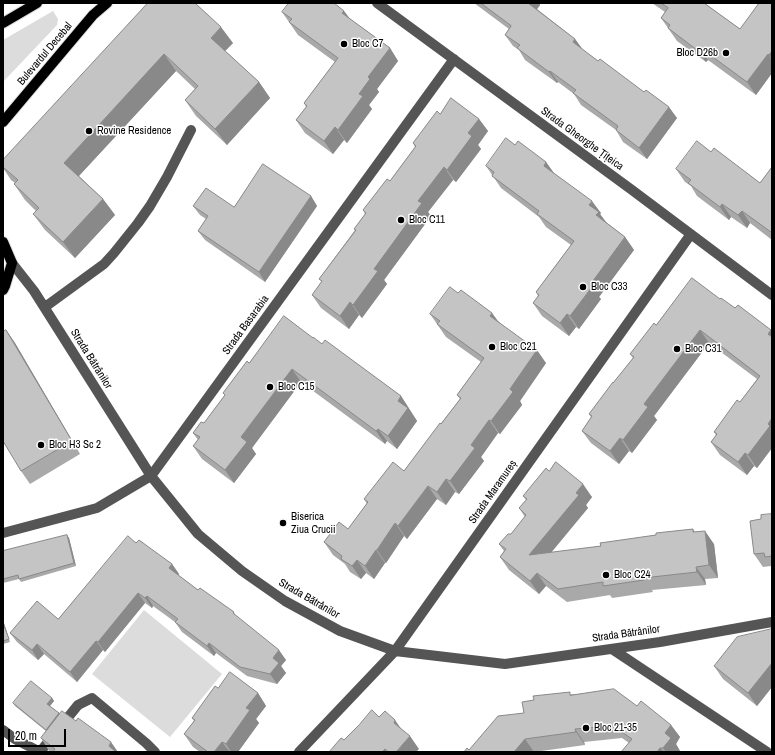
<!DOCTYPE html>
<meta charset="utf-8">
<style>
body{margin:0}
#map{position:relative;width:775px;height:755px;overflow:hidden;background:#fff;font-family:"Archivo Narrow",sans-serif}
canvas{display:block}
.frame{position:absolute;inset:0;border:4px solid #000;pointer-events:none}
.scale{position:absolute;left:8px;top:729px;width:58px;height:18px;box-sizing:border-box;border:2px solid #000;border-top:0;padding-left:5px;font-size:12px;line-height:14px;white-space:nowrap;color:#000;-webkit-text-stroke:3px #fff;paint-order:stroke}
</style>
<div id="map">
<canvas width="775" height="755"></canvas>
<div class="frame"></div>
<div class="scale">20 m</div>
</div>
<script>
const c = document.querySelector('canvas').getContext('2d');
c.lineJoin = 'round';
function fillPath(path, color) {
  c.fillStyle = color;
  c.fill(path, 'evenodd');
}
function strokePath(path, color, width, dash) {
  c.strokeStyle = color;
  c.lineWidth = width;
  c.lineCap = dash ? 'butt' : 'round';
  c.setLineDash(dash || []);
  c.stroke(path);
}
function write(font, color, halo, rows, align = 'center') {
  c.font = font + ' "Archivo Narrow",sans-serif';
  c.lineWidth = 3;
  c.setLineDash([]);
  c.textBaseline = 'middle';
  c.strokeStyle = halo;
  c.fillStyle = color;
  for (const [text, x, y, turn = 0] of rows) {
    c.save();
    c.translate(x, y);
    c.rotate((+turn || 0) * Math.PI / 180);
    c.textAlign = isNaN(turn) ? turn : align;
    if (halo) c.strokeText(text, 0, 0);
    c.fillText(text, 0, 0);
    c.restore();
  }
}
const green = new Path2D(`
 M 53,11 L 58,19 L 57,25 L 3,82 L 3,40 Z
 M 144,610 L 222,674 L 170,737 L 92,674 Z`);
const minor = new Path2D(`
 M 377,3 L 632,190 L 772,295
 M 12,263 L 34,291 L 151,476 L 198,534 L 242,571 L 285,601 L 340,631 L 395,651 L 505,664 L 660,642 L 772,622
 M 45,307 L 104,264 L 114,253 L 138,223 L 150,206 L 167,177 L 191,130
 M 3,533 L 97,508 L 151,476 L 454,59
 M 612,649 L 767,752
 M 3,730 L 15,739 L 40,752
 M 40,752 L 78,705 L 92,698 L 146,743 L 155,752
 M 299,752 L 395,651 L 691,234`);
const major = new Path2D(`
 M 3,23 L 37,3
 M 3,122 L 93,15 L 107,3
 M 3,242 L 12,263 L 5,286 L 3,290`);
const wall = new Path2D(`
 M 148,3 L 233,43 L 225,51 L 259,82 L 270,98 L 227,145 L 196,116 L 185,100 L 195,89 L 176,71 L 79,176 L 103,199 L 115,215 L 75,258 L 45,230 L 33,214 L 36,211 L 25,200 L 14,184 L 15,183 L 11,180 L 3,168 L 3,160 Z
 M 474,3 L 539,3 L 540,5 L 537,9 L 575,39 L 583,50 L 677,118 L 647,159 L 623,142 L 616,130 L 581,105 L 574,94 L 558,82 L 557,83 L 525,60 L 519,50 L 513,46 L 505,35 L 509,29 Z
 M 652,3 L 704,3 L 740,29 L 772,3 L 772,73 L 756,95 L 708,60 L 706,62 L 677,41 L 661,18 L 665,12 Z
 M 344,11 L 350,19 L 390,48 L 398,61 L 377,89 L 379,92 L 369,105 L 372,109 L 347,143 L 344,140 L 333,154 L 305,133 L 296,120 L 306,107 L 304,103 L 335,62 L 298,35 L 282,12 Z
 M 440,114 L 479,119 L 488,131 L 478,145 L 481,149 L 456,182 L 453,180 L 428,212 L 431,216 L 384,280 L 387,284 L 362,318 L 359,315 L 349,329 L 321,308 L 312,295 L 322,282 L 319,279 L 355,230 L 354,229 L 365,214 L 363,210 L 390,181 L 415,147 L 413,143 Z
 M 515,145 L 546,162 L 554,173 L 601,213 L 600,214 L 606,222 L 625,237 L 634,250 L 599,297 L 601,299 L 579,329 L 576,327 L 569,336 L 542,316 L 533,303 L 538,296 L 536,292 L 571,245 L 546,227 L 539,217 L 501,188 L 486,166 Z
 M 711,152 L 760,183 L 772,167 L 772,240 L 750,223 L 747,228 L 731,217 L 729,220 L 697,196 L 691,186 L 685,182 L 676,169 Z
 M 311,196 L 317,206 L 265,282 L 205,240 L 198,231 L 206,219 L 200,215 L 193,206 L 234,207 Z
 M 458,293 L 492,313 L 498,321 L 546,363 L 520,401 L 522,405 L 500,434 L 498,433 L 481,457 L 484,461 L 459,494 L 455,492 L 446,505 L 437,499 L 407,539 L 404,536 L 386,563 L 385,563 L 374,579 L 366,573 L 361,579 L 350,572 L 345,564 L 333,555 L 324,542 L 348,529 L 367,504 L 364,499 L 404,471 L 460,399 L 457,395 L 481,362 L 446,337 L 430,314 Z
 M 720,299 L 735,308 L 772,332 L 772,448 L 757,468 L 754,466 L 747,475 L 720,455 L 711,442 L 716,435 L 714,432 L 740,402 L 757,379 L 709,343 L 654,416 L 657,420 L 632,453 L 629,451 L 619,464 L 591,443 L 582,431 L 591,417 L 589,414 L 633,358 L 630,354 L 656,325 Z
 M 6,330 L 15,343 L 80,454 L 30,484 L 21,471 Z
 M 313,338 L 401,396 L 417,421 L 397,449 L 387,441 L 385,444 L 301,382 L 252,448 L 256,454 L 234,483 L 202,459 L 193,446 L 198,440 L 193,433 L 204,423 L 225,395 L 223,393 L 249,363 Z
 M 549,471 L 592,497 L 586,505 L 588,508 L 551,553 L 601,546 L 656,535 L 693,529 L 695,532 L 714,544 L 718,578 L 705,579 L 706,585 L 652,590 L 653,592 L 612,598 L 610,595 L 567,602 L 546,586 L 539,594 L 509,570 L 500,557 L 504,551 L 499,544 L 511,534 L 525,517 L 519,508 L 526,500 L 523,496 Z
 M 772,514 L 772,567 L 771,566 L 763,567 L 754,554 L 761,519 Z
 M 67,535 L 69,538 L 76,566 L 21,582 L 19,579 L 3,583 L 3,551 Z
 M 136,543 L 172,564 L 179,574 L 178,575 L 198,590 L 234,612 L 235,615 L 286,660 L 281,666 L 286,673 L 277,684 L 247,676 L 216,653 L 214,656 L 182,632 L 175,622 L 153,606 L 152,608 L 145,603 L 105,652 L 103,650 L 77,682 L 44,654 L 38,660 L 17,642 L 10,633 L 58,619 Z
 M 3,620 L 10,642 L 3,644 Z
 M 772,629 L 772,687 L 757,706 L 723,679 L 714,666 Z
 M 218,688 L 258,693 L 266,706 L 256,719 L 259,723 L 238,752 L 200,752 L 193,747 L 184,734 L 194,721 L 192,718 Z
 M 572,694 L 637,706 L 671,725 L 680,737 L 676,744 L 680,751 L 679,752 L 621,752 L 629,743 L 622,738 L 584,742 L 585,745 L 534,752 L 464,752 L 469,750 L 524,713 Z
 M 52,698 L 54,701 L 50,706 L 60,714 L 118,752 L 51,752 L 49,751 L 41,738 L 46,731 L 15,706 L 13,703 Z`);
const shadedWall = new Path2D(`
 M 528,3 L 539,3 L 540,5 L 534,13 Z
 M 344,11 L 353,23 L 342,13 Z
 M 221,27 L 233,43 L 222,54 L 211,38 Z
 M 575,39 L 583,50 L 581,54 L 573,42 Z
 M 699,47 L 708,60 L 706,62 L 697,50 Z
 M 390,48 L 398,61 L 377,89 L 379,92 L 369,105 L 372,109 L 347,143 L 338,130 L 368,77 Z
 M 772,51 L 772,59 L 769,55 Z
 M 164,54 L 176,71 L 76,179 L 64,163 Z
 M 768,54 L 772,60 L 772,73 L 756,95 L 747,82 Z
 M 550,71 L 558,82 L 557,83 L 549,72 Z
 M 259,82 L 270,98 L 227,145 L 215,129 Z
 M 669,107 L 677,118 L 647,159 L 639,148 Z
 M 479,119 L 488,131 L 478,145 L 481,149 L 456,182 L 447,170 L 468,133 Z
 M 335,127 L 344,140 L 333,154 L 324,141 Z
 M 546,162 L 555,175 L 544,166 Z
 M 444,167 L 453,180 L 428,212 L 431,216 L 384,280 L 387,284 L 362,318 L 353,305 L 374,269 L 418,201 Z
 M 311,196 L 317,206 L 265,282 L 259,272 Z
 M 103,199 L 115,215 L 75,258 L 63,242 Z
 M 592,201 L 601,213 L 600,214 L 608,225 L 605,228 L 589,205 Z
 M 722,204 L 731,217 L 729,220 L 720,207 Z
 M 742,211 L 750,223 L 747,228 L 738,215 Z
 M 625,237 L 634,250 L 599,297 L 601,299 L 579,329 L 570,316 L 590,285 Z
 M 350,302 L 359,315 L 349,329 L 340,316 Z
 M 492,313 L 501,326 L 490,316 Z
 M 567,314 L 576,327 L 569,336 L 560,323 Z
 M 6,330 L 15,343 L 80,454 L 72,441 Z
 M 700,330 L 709,343 L 654,416 L 657,420 L 632,453 L 623,440 L 644,404 Z
 M 771,330 L 772,332 L 772,339 L 768,334 Z
 M 537,350 L 546,363 L 520,401 L 522,405 L 500,434 L 491,421 L 510,389 Z
 M 292,369 L 301,382 L 252,448 L 256,454 L 234,483 L 225,470 L 241,437 Z
 M 401,396 L 417,421 L 397,449 L 388,436 L 398,401 Z
 M 772,418 L 772,448 L 757,468 L 748,455 L 768,424 Z
 M 489,420 L 498,433 L 481,457 L 484,461 L 459,494 L 450,481 L 471,445 Z
 M 378,429 L 387,441 L 385,444 L 376,431 Z
 M 620,438 L 629,451 L 619,464 L 610,451 Z
 M 745,453 L 754,466 L 747,475 L 738,462 Z
 M 446,479 L 455,492 L 446,505 L 437,492 Z
 M 583,484 L 592,497 L 586,505 L 588,508 L 538,568 L 529,555 Z
 M 428,486 L 437,499 L 407,539 L 398,526 Z
 M 395,523 L 404,536 L 386,563 L 377,550 Z
 M 705,531 L 714,544 L 718,578 L 709,565 Z
 M 67,535 L 69,538 L 76,566 L 74,563 Z
 M 376,550 L 385,563 L 374,579 L 365,566 Z
 M 357,560 L 366,573 L 361,579 L 352,566 Z
 M 172,564 L 179,574 L 176,578 L 169,568 Z
 M 696,567 L 705,579 L 706,585 L 697,572 Z
 M 537,573 L 546,586 L 539,594 L 530,581 Z
 M 138,593 L 145,603 L 105,652 L 98,642 Z
 M 147,596 L 153,606 L 152,608 L 145,598 Z
 M 3,620 L 10,642 L 9,639 L 3,623 Z
 M 96,641 L 103,650 L 77,682 L 70,672 Z
 M 209,643 L 216,653 L 214,656 L 207,646 Z
 M 37,644 L 44,654 L 38,660 L 32,650 Z
 M 279,650 L 286,660 L 281,666 L 286,673 L 277,684 L 270,674 L 273,658 Z
 M 772,663 L 772,687 L 757,706 L 748,693 Z
 M 258,693 L 266,706 L 256,719 L 259,723 L 238,752 L 231,752 L 226,744 L 246,708 Z
 M 52,698 L 54,701 L 49,707 L 47,704 Z
 M 59,713 L 61,716 L 47,732 L 46,730 Z
 M 395,720 L 404,733 L 394,723 Z
 M 671,725 L 680,737 L 676,744 L 680,751 L 679,752 L 666,752 L 663,748 L 665,733 Z
 M 575,729 L 584,742 L 585,745 L 576,732 Z
 M 410,736 L 419,749 L 416,752 L 396,752 Z
 M 525,739 L 534,752 L 514,752 Z
 M 111,742 L 118,752 L 112,752 L 109,746 Z
 M 222,742 L 230,752 L 214,752 Z
 M 660,748 L 664,752 L 657,752 Z
 M 385,749 L 387,752 L 382,752 Z`);
const building = new Path2D(`
 M 148,3 L 195,3 L 221,27 L 211,38 L 259,82 L 215,129 L 185,100 L 198,86 L 164,54 L 64,163 L 103,199 L 63,242 L 33,214 L 39,208 L 14,184 L 18,180 L 3,167 L 3,160 Z
 M 289,3 L 334,3 L 344,11 L 342,13 L 390,48 L 368,77 L 370,79 L 359,94 L 363,96 L 338,130 L 335,127 L 324,141 L 296,120 L 307,106 L 304,103 L 338,58 L 289,22 L 292,19 L 282,12 Z
 M 481,3 L 528,3 L 575,39 L 573,42 L 598,61 L 600,59 L 644,92 L 646,90 L 669,107 L 639,148 L 616,130 L 618,126 L 573,93 L 576,90 L 550,71 L 549,72 L 517,48 L 520,45 L 505,35 L 511,26 Z
 M 661,3 L 704,3 L 740,29 L 759,3 L 772,3 L 772,51 L 769,55 L 768,54 L 747,82 L 699,47 L 697,50 L 668,28 L 670,25 L 661,18 L 668,8 Z
 M 451,98 L 479,119 L 468,133 L 472,136 L 447,170 L 444,167 L 418,201 L 422,203 L 374,269 L 378,271 L 353,305 L 350,302 L 340,316 L 312,295 L 322,281 L 319,279 L 356,230 L 354,229 L 366,213 L 363,210 L 387,179 L 390,181 L 416,146 L 413,143 L 437,111 L 440,114 Z
 M 506,138 L 515,145 L 518,141 L 546,162 L 544,166 L 592,201 L 589,205 L 599,212 L 596,215 L 625,237 L 590,285 L 592,287 L 570,316 L 567,314 L 560,323 L 533,303 L 539,295 L 536,292 L 574,241 L 537,214 L 539,211 L 492,176 L 494,172 L 486,166 Z
 M 697,141 L 711,152 L 714,148 L 760,183 L 772,167 L 772,230 L 771,232 L 742,211 L 738,215 L 722,204 L 720,207 L 688,183 L 691,180 L 676,169 Z
 M 263,164 L 311,196 L 259,272 L 198,231 L 208,216 L 193,206 L 206,188 L 234,207 Z
 M 692,278 L 720,299 L 721,298 L 735,308 L 738,305 L 771,330 L 768,334 L 772,337 L 772,418 L 768,424 L 770,426 L 748,455 L 745,453 L 738,462 L 711,442 L 717,434 L 714,432 L 737,400 L 740,402 L 760,376 L 700,330 L 644,404 L 648,407 L 623,440 L 620,438 L 610,451 L 582,431 L 592,416 L 589,414 L 613,382 L 613,383 L 634,357 L 630,354 L 654,323 L 656,325 Z
 M 450,287 L 458,293 L 461,290 L 492,313 L 490,316 L 537,350 L 510,389 L 513,392 L 491,421 L 489,420 L 471,445 L 475,448 L 450,481 L 446,479 L 437,492 L 428,486 L 398,526 L 395,523 L 377,550 L 376,550 L 365,566 L 357,560 L 352,566 L 341,559 L 342,556 L 324,542 L 339,522 L 348,529 L 368,502 L 364,499 L 393,462 L 404,471 L 440,423 L 441,424 L 461,398 L 457,395 L 484,358 L 437,324 L 440,321 L 430,314 Z
 M 284,316 L 313,338 L 313,337 L 322,344 L 325,340 L 401,396 L 398,401 L 408,408 L 388,436 L 378,429 L 376,431 L 292,369 L 241,437 L 247,442 L 225,470 L 193,446 L 200,437 L 193,433 L 201,422 L 204,423 L 225,395 L 223,393 L 247,361 L 249,363 Z
 M 6,330 L 72,441 L 21,471 L 3,441 L 3,332 Z
 M 556,462 L 583,484 L 576,493 L 579,495 L 529,555 L 601,546 L 600,543 L 656,535 L 656,533 L 693,529 L 693,532 L 705,531 L 709,565 L 696,567 L 697,572 L 643,578 L 644,580 L 603,586 L 603,582 L 558,589 L 537,573 L 530,581 L 500,557 L 506,549 L 499,544 L 508,534 L 511,534 L 526,515 L 519,508 L 527,499 L 523,496 L 546,468 L 549,471 Z
 M 772,514 L 772,556 L 765,557 L 764,553 L 754,554 L 750,521 L 761,519 L 761,515 Z
 M 67,535 L 74,563 L 19,579 L 18,575 L 3,579 L 3,551 Z
 M 128,536 L 136,543 L 139,540 L 172,564 L 169,568 L 198,590 L 200,588 L 234,612 L 233,613 L 279,650 L 273,658 L 279,663 L 270,674 L 240,667 L 209,643 L 207,646 L 175,622 L 178,619 L 147,596 L 145,598 L 138,593 L 98,642 L 96,641 L 70,672 L 37,644 L 32,650 L 10,633 L 37,601 L 58,619 Z
 M 3,623 L 9,639 L 3,641 Z
 M 772,629 L 772,663 L 748,693 L 714,666 L 737,637 Z
 M 230,672 L 258,693 L 246,708 L 250,710 L 226,744 L 222,742 L 214,752 L 208,752 L 184,734 L 195,720 L 192,718 L 215,686 L 218,688 Z
 M 31,681 L 52,698 L 47,704 L 59,713 L 46,730 L 13,703 Z
 M 614,689 L 637,706 L 641,701 L 671,725 L 665,733 L 671,738 L 663,748 L 660,748 L 657,752 L 621,752 L 632,739 L 613,726 L 575,729 L 576,732 L 525,739 L 514,752 L 464,752 L 467,748 L 469,750 L 498,716 L 524,713 L 522,702 L 534,700 L 533,696 L 570,692 L 570,695 Z
 M 372,710 L 379,717 L 385,711 L 395,720 L 394,723 L 410,736 L 396,752 L 389,752 L 385,749 L 382,752 L 329,752 L 341,738 L 344,740 L 359,725 Z
 M 62,711 L 76,721 L 78,718 L 111,742 L 109,746 L 116,752 L 53,752 L 55,749 L 41,738 Z`);
const markers = [
 [344,44,4,"#000"],
 [726,53,4,"#000"],
 [89,131,4,"#000"],
 [401,220,4,"#000"],
 [583,287,4,"#000"],
 [492,347,4,"#000"],
 [677,349,4,"#000"],
 [270,387,4,"#000"],
 [41,445,4,"#000"],
 [283,523,4,"#000"],
 [606,575,4,"#000"],
 [586,728,4,"#000"]
];
const poiNames = [
 ["Bloc C7",352,44],
 ["Bloc D26b",718,53,"right"],
 ["Rovine Residence",97,131],
 ["Bloc C11",409,220],
 ["Bloc C33",591,287],
 ["Bloc C21",500,347],
 ["Bloc C31",685,349],
 ["Bloc C15",278,387],
 ["Bloc H3 Sc 2",49,445],
 ["Biserica",291,517],
 ["Ziua Crucii",291,530],
 ["Bloc C24",614,575],
 ["Bloc 21-35",594,728]
];
const streetNames = [
 ["Bulevardul Decebal",45,54,-50],
 ["Strada Gheorghe Țițeica",582,139,36],
 ["Strada Basarabia",246,325,-54],
 ["Strada Bătrânilor",91,359,58],
 ["Strada Maramureș",493,492,-55],
 ["Strada Bătrânilor",309,599,30],
 ["Strada Bătrânilor",626,634,-8]
];
fillPath(green, '#dcdcdc');
strokePath(major, '#dbdbdb', 12);
strokePath(minor, '#555', 10);
strokePath(major, '#000', 10);
fillPath(wall, '#a9a9a9');
fillPath(shadedWall, '#898989');
fillPath(building, '#c4c4c4');
strokePath(building, '#898989', 1);
for (const [x, y, r, color] of markers) {
  const dot = new Path2D();
  dot.arc(x, y, r, 0, 2 * Math.PI);
  c.fillStyle = color;
  c.fill(dot);
  strokePath(dot, '#fff', 1.5);
}
write('11px', '#000', '#fff', poiNames, 'left');
write('11px', '#000', '#fff', streetNames);
</script>
